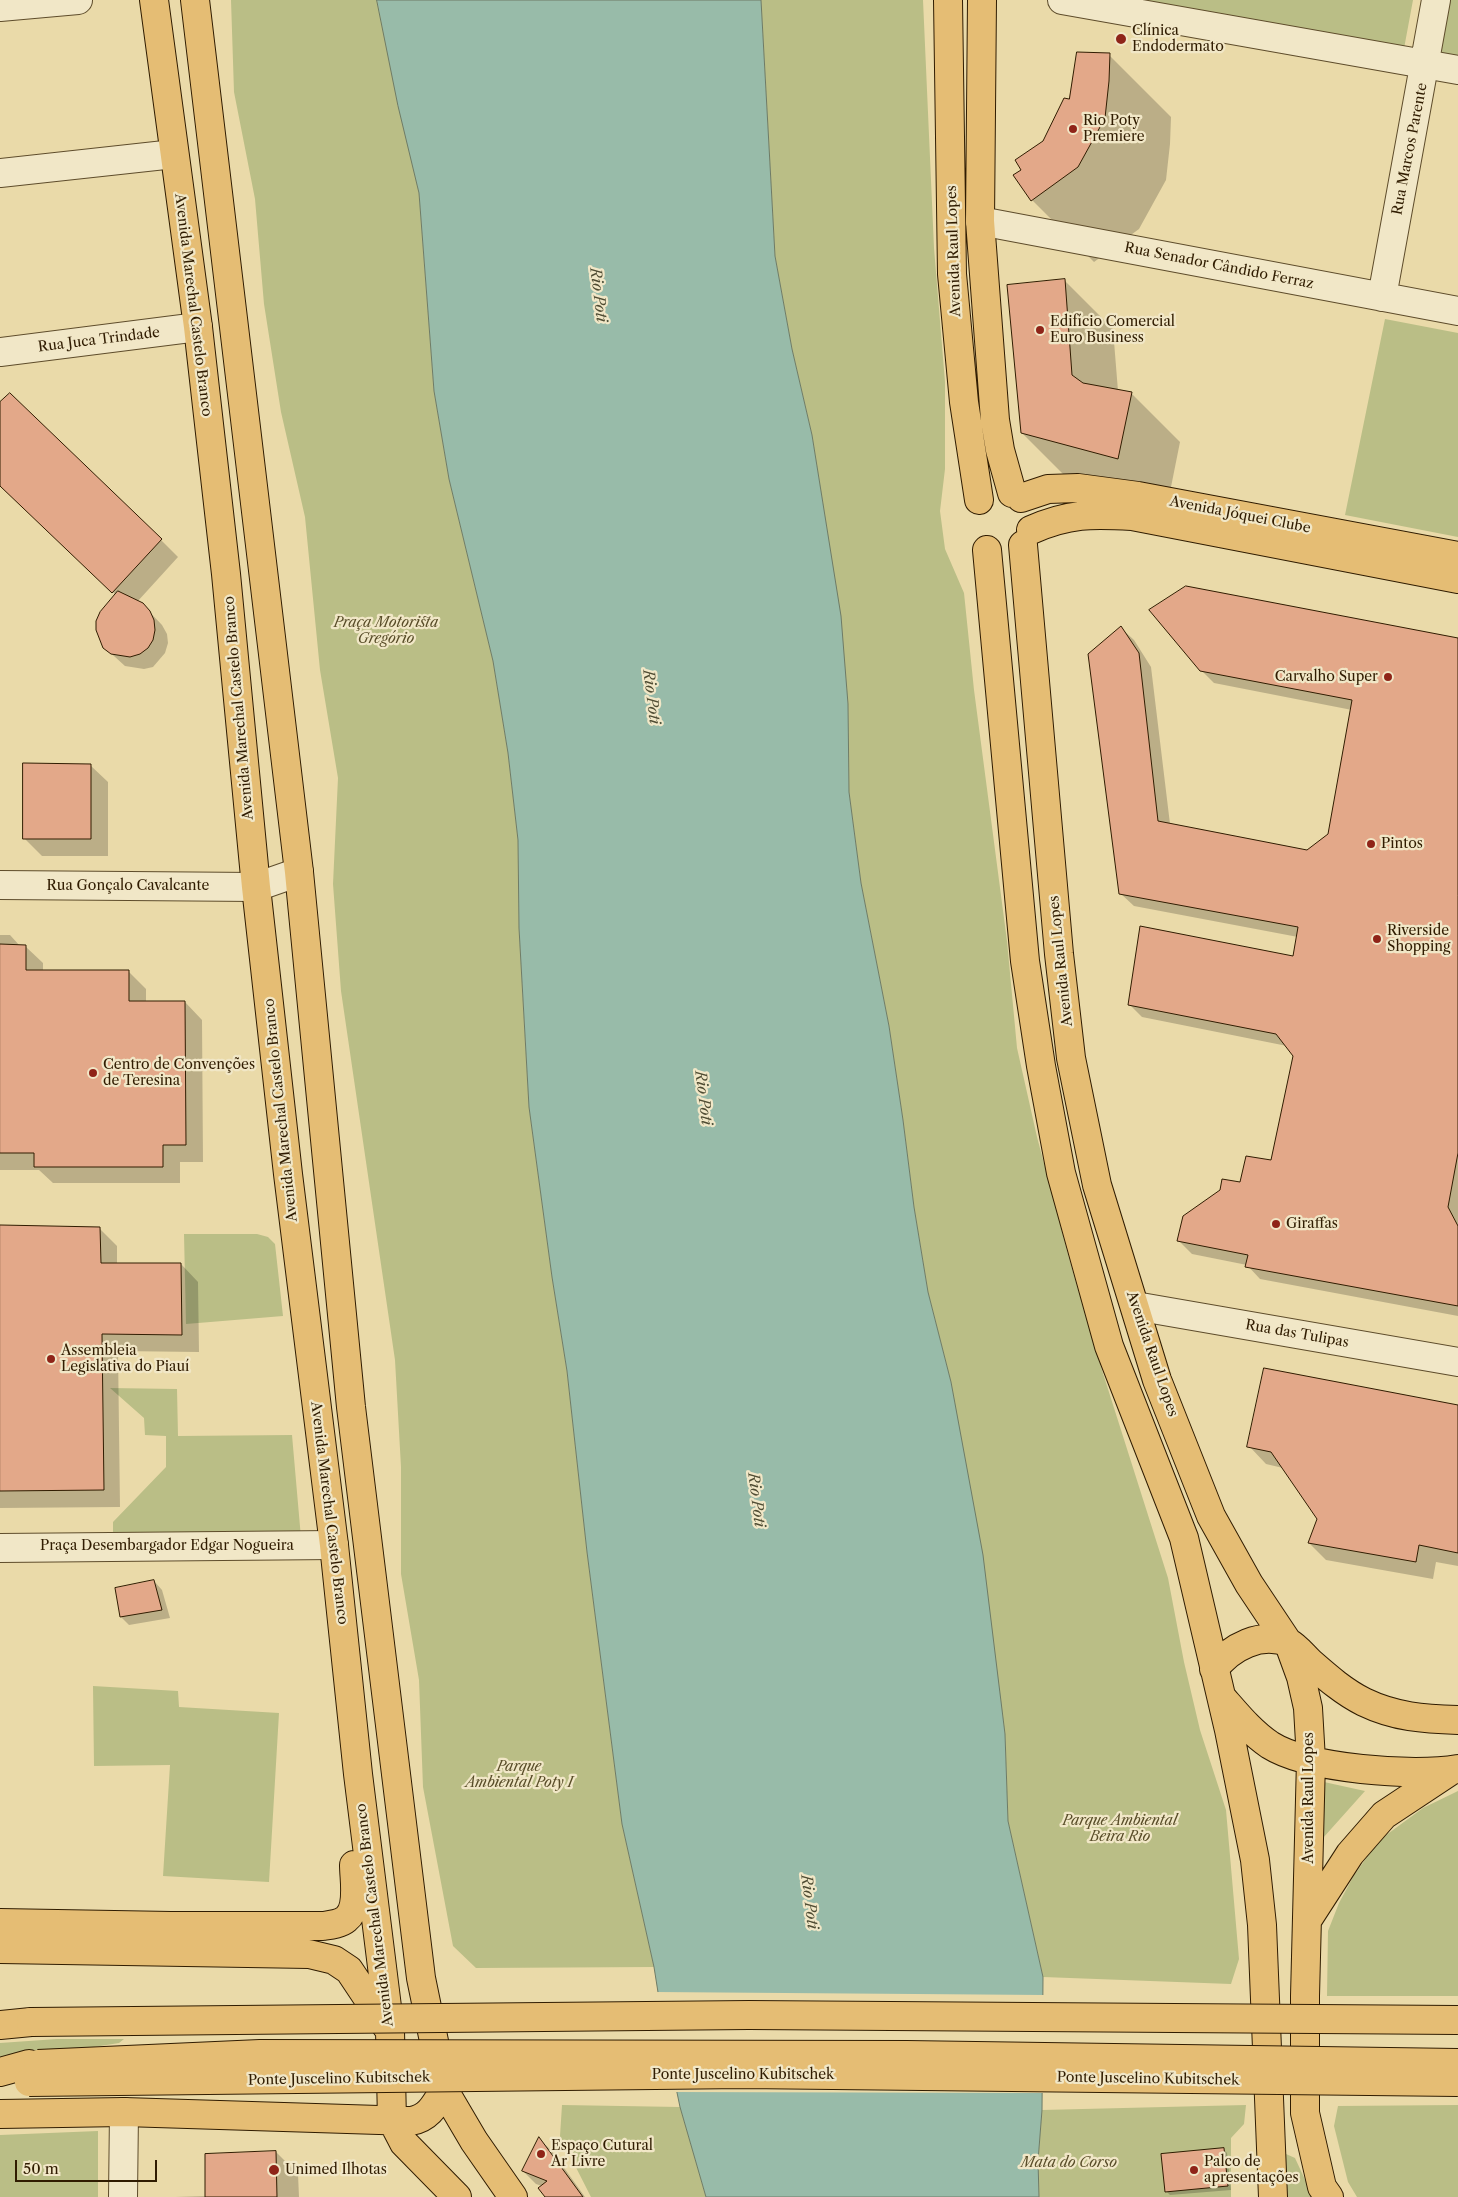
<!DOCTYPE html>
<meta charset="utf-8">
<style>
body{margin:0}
#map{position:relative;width:1458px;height:2197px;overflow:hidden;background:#eadaa9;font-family:"Libre Caslon Text",serif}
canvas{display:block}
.scale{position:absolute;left:15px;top:2160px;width:142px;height:22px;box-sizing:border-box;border:2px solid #301c01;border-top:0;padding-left:6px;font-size:15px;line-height:18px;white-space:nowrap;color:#301c01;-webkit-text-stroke:4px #f1e7c7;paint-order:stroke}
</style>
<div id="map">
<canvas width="1458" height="2197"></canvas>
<div class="scale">50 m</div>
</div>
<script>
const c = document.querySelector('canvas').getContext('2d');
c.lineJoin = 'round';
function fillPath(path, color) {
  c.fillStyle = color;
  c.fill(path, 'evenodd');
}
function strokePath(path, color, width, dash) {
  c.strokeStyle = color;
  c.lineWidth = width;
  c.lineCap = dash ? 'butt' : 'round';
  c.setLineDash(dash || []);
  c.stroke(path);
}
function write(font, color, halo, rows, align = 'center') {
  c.font = font + ' "Libre Caslon Text",serif';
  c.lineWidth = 4.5;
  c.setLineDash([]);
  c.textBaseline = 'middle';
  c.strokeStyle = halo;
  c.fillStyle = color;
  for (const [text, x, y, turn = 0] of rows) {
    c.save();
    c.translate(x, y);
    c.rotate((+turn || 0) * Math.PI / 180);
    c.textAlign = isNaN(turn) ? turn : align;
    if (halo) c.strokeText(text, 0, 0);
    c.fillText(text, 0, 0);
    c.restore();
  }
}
const green = new Path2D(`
 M 231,0 L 377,0 L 419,193 L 434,391 L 449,479 L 493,661 L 508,753 L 518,840 L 519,928 L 529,1107 L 552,1277 L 567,1371 L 587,1552 L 622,1824 L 654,1967 L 476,1968 L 453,1946 L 423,1787 L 419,1680 L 401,1574 L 401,1467 L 395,1360 L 341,991 L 333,884 L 338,778 L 320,670 L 305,517 L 281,412 L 264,304 L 255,199 L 234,92 Z
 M 761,0 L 923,0 L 934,248 L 945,382 L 945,469 L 940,511 L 945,549 L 964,593 L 974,690 L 1007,941 L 1017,1048 L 1037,1137 L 1069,1258 L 1094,1345 L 1168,1578 L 1184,1662 L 1200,1730 L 1226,1810 L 1239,1959 L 1231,1984 L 1043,1977 L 1008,1821 L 1005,1734 L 993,1646 L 951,1382 L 928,1292 L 914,1207 L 903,1120 L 889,1026 L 861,883 L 849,792 L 848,703 L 826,524 L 812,435 L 792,349 L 775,256 Z
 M 1119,0 L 1413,0 L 1403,54 Z
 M 1448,0 L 1458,0 L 1458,57 L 1438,54 Z
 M 1385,319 L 1458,333 L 1458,537 L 1345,515 Z
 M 184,1234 L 257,1234 L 268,1237 L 275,1244 L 283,1316 L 186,1324 Z
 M 110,1388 L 177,1389 L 178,1436 L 292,1435 L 301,1538 L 113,1539 L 113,1522 L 166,1467 L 166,1436 L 145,1435 L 144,1418 Z
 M 93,1686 L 178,1691 L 179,1707 L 279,1713 L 269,1882 L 163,1876 L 170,1765 L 94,1766 Z
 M 1324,1782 L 1365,1791 L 1323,1838 Z
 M 1458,1791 L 1458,1996 L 1327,1996 L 1328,1931 L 1339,1903 L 1353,1877 L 1378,1841 L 1423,1808 Z
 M 57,2039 L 124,2039 L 119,2043 L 0,2062 L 0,2043 Z
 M 562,2105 L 680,2107 L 706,2197 L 591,2197 L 560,2136 Z
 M 1246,2105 L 1244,2124 L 1231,2138 L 1231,2197 L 1039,2197 L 1038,2161 L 1042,2110 Z
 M 1458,2105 L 1458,2197 L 1357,2197 L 1348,2182 L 1334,2126 L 1338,2106 Z
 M 98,2131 L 98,2197 L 0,2197 L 0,2135 Z
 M 1286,2154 L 1295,2158 L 1313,2197 L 1283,2197 L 1282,2159 Z`);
const water = new Path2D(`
 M 377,0 L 761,0 L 775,256 L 792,349 L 812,435 L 841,616 L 848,704 L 849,792 L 861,883 L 889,1026 L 903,1120 L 914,1207 L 928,1292 L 951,1382 L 983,1555 L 1005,1734 L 1008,1821 L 1043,1977 L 1042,2110 L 1038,2161 L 1039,2197 L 706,2197 L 680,2107 L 664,2030 L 654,1967 L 622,1824 L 587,1552 L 567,1371 L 552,1277 L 529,1107 L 519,928 L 518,840 L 508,753 L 493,661 L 449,479 L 434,391 L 419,193 L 398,106 Z`);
const pier = new Path2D(`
 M 655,1992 L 1045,1995 L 1044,2093 L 675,2092 L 661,2031 Z`);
const shadow = new Path2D(`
 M 1109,55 L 1171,117 L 1170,144 L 1166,180 L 1139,229 L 1094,262 L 1032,200 L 1023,170 L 1070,101 Z
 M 1064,280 L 1113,329 L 1118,391 L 1131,393 L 1180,442 L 1167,507 L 1071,482 L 1022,433 Z
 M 0,403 L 161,540 L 178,557 L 137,602 L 142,604 L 162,625 L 167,634 L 168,643 L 165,653 L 153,667 L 144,669 L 125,666 L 104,647 L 97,630 L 116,595 L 0,486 Z
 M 1121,628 L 1134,640 L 1151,667 L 1170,824 L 1307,851 L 1329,834 L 1352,710 L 1214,683 L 1201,670 L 1458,639 L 1458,1316 L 1260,1279 L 1247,1265 L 1192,1254 L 1179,1241 L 1241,1183 L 1272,1162 L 1294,1056 L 1287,1046 L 1142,1017 L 1129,1004 L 1294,957 L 1298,937 L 1134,906 L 1120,893 Z
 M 90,765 L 108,782 L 108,856 L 42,856 L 24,838 Z
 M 0,935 L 10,935 L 20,946 L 25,946 L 43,963 L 43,972 L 129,972 L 146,989 L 146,1002 L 185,1002 L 202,1020 L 203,1162 L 180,1162 L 180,1183 L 53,1183 L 39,1170 L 0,1170 Z
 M 0,1226 L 100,1229 L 117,1246 L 117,1264 L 181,1264 L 198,1282 L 199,1352 L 118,1351 L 120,1507 L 0,1508 Z
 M 1458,1407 L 1458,1566 L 1436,1562 L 1433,1579 L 1326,1560 L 1309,1543 L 1319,1519 L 1283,1468 L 1266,1464 L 1249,1446 Z
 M 154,1581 L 162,1590 L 170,1618 L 129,1625 L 121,1617 Z
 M 539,2139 L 552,2151 L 585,2197 L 547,2197 L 542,2186 L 536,2184 L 523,2171 Z
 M 1223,2149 L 1227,2153 L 1231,2190 L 1170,2195 L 1166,2191 Z
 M 276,2152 L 298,2174 L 299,2197 L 175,2197 L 206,2196 Z`);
const building = new Path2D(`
 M 1077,52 L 1110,53 L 1109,81 L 1105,118 L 1078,167 L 1031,201 L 1013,175 L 1021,170 L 1015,160 L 1043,141 L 1064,98 L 1069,99 Z
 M 1065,279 L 1072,375 L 1083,383 L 1132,392 L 1118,459 L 1021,433 L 1007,285 Z
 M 10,393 L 162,539 L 112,593 L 0,486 L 0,402 Z
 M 1186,586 L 1458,638 L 1458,1153 L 1448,1207 L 1458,1226 L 1458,1306 L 1245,1267 L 1248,1255 L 1177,1241 L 1183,1216 L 1220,1190 L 1222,1179 L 1240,1182 L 1246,1156 L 1271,1160 L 1293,1056 L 1276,1034 L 1128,1005 L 1140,926 L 1293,956 L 1298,927 L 1119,894 L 1088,654 L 1121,626 L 1139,653 L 1158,821 L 1307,850 L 1328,834 L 1352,700 L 1200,671 L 1149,610 Z
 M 118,591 L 143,603 L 150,611 L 154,620 L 155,630 L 153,640 L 148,648 L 140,654 L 130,657 L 111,654 L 103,648 L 96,630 L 96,621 L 100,612 Z
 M 23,763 L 91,764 L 91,839 L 23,839 Z
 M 0,944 L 26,945 L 26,970 L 129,970 L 129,1001 L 185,1001 L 186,1145 L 163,1145 L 163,1167 L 34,1167 L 34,1153 L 0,1153 Z
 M 0,1225 L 100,1227 L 101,1263 L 181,1263 L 182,1335 L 102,1334 L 104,1490 L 0,1491 Z
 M 1264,1368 L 1458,1405 L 1458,1553 L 1419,1545 L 1416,1562 L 1308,1543 L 1317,1519 L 1271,1452 L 1247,1447 Z
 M 154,1580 L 162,1610 L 120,1617 L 115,1588 Z
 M 539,2137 L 564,2171 L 583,2197 L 545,2197 L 538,2188 L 547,2181 L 522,2171 Z
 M 1224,2148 L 1228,2186 L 1165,2192 L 1161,2154 Z
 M 276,2151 L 277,2197 L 205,2197 L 205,2154 Z`);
const minor = new Path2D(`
 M 1062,0 L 1458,70
 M 0,7 L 78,0
 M 0,173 L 174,154
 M 980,221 L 1458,311
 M 1382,297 L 1436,0
 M 0,352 L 198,327
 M 0,885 L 256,887 L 299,872
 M 1135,1306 L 1458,1362
 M 0,1548 L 334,1545
 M 123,2197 L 124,2112`);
const major = new Path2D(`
 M 154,0 L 198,327 L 226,574 L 256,887 L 288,1174 L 334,1545 L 358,1774 L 390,2031 L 392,2120 L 404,2143 L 457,2197
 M 195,0 L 299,872 L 351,1407 L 421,1978 L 444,2090 L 474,2141 L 513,2197
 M 948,0 L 952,274 L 964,402 L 979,500
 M 982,0 L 980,221 L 995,420 L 1000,450 L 1012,493
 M 1021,498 L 1048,489 L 1078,488 L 1138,496 L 1458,556
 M 1031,530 C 1069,513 1092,514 1132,516 L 1458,579
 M 1023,545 L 1059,954 L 1071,1058 L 1097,1185 L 1157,1380 L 1211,1516 L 1249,1584 L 1289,1644 L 1301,1677 L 1308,1708 L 1311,1760 L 1305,1996 L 1305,2113 L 1322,2187 L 1329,2197
 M 987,550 L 1025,961 L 1041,1066 L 1061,1173 L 1109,1346 L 1184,1538 L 1229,1730 L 1255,1860 L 1262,1925 L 1273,2197
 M 1214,1669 C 1231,1647 1261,1631 1289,1643 C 1297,1647 1305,1658 1312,1664 C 1328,1678 1344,1692 1364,1702 C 1395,1717 1424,1719 1458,1720
 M 1224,1700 C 1238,1716 1252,1733 1270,1745 C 1308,1769 1414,1777 1458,1769
 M 1308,1919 L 1350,1854 L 1384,1815 L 1452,1770
 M 0,1923 L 171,1926 L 323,1926 C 330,1925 340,1924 346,1919 C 360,1908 354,1881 354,1865
 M 0,1949 L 309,1954 L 334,1960 L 349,1970 L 387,2027
 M 0,2025 L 31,2022
 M 0,2072 L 29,2064
 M 0,2114 L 124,2112 L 411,2121 C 429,2118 435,2105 444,2090`);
const majorBridge = new Path2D(`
 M 31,2022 L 749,2015 L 1458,2020
 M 38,2064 L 260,2054 L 907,2055 L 1458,2063
 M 29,2082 L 744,2074 L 1458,2082`);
const markers = [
 [1121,39,6,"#8f2418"],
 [1073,129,5,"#8f2418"],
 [1040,330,5,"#8f2418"],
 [1388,677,5,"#8f2418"],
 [1371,844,5,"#8f2418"],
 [1377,939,5,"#8f2418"],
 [93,1073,5,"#8f2418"],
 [1276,1224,5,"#8f2418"],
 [51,1359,5,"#8f2418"],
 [541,2154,5,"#8f2418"],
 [274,2170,6,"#8f2418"],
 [1194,2170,5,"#8f2418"]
];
const poiNames = [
 ["Clínica",1132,31],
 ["Endodermato",1132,47],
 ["Rio Poty",1083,121],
 ["Premiere",1083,137],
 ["Edifício Comercial",1050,322],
 ["Euro Business",1050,338],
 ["Carvalho Super",1378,677,"right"],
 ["Pintos",1381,844],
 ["Riverside",1387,931],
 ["Shopping",1387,947],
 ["Centro de Convenções",103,1065],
 ["de Teresina",103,1081],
 ["Giraffas",1286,1224],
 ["Assembleia",61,1351],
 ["Legislativa do Piauí",61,1367],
 ["Espaço Cutural",551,2146],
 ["Ar Livre",551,2162],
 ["Palco de",1204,2162],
 ["apresentações",1204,2178],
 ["Unimed Ilhotas",285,2170]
];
const streetNames = [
 ["Rua Marcos Parente",1410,149,-79],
 ["Avenida Raul Lopes",954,251,-92],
 ["Rua Senador Cândido Ferraz",1219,266,11],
 ["Avenida Marechal Castelo Branco",193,305,83],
 ["Rua Juca Trindade",99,340,-7],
 ["Avenida Jóquei Clube",1240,515,11],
 ["Avenida Marechal Castelo Branco",239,708,-95],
 ["Rua Gonçalo Cavalcante",128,886],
 ["Avenida Raul Lopes",1061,961,-96],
 ["Avenida Marechal Castelo Branco",281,1110,-96],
 ["Rua das Tulipas",1297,1334,10],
 ["Avenida Raul Lopes",1152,1354,71],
 ["Avenida Marechal Castelo Branco",329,1513,83],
 ["Praça Desembargador Edgar Nogueira",167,1546],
 ["Avenida Raul Lopes",1309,1798,-90],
 ["Avenida Marechal Castelo Branco",375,1915,-97],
 ["Ponte Juscelino Kubitschek",743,2075],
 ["Ponte Juscelino Kubitschek",339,2079,-1],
 ["Ponte Juscelino Kubitschek",1148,2079,1]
];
const parkNames = [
 ["Praça Motorista",386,623],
 ["Gregório",386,639],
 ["Parque",519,1767],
 ["Ambiental Poty I",519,1783],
 ["Parque Ambiental",1120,1821],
 ["Beira Rio",1120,1837],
 ["Mata do Corso",1069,2163]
];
const waterNames = [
 ["Rio Poti",598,295,83],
 ["Rio Poti",651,697,83],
 ["Rio Poti",703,1098,83],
 ["Rio Poti",756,1500,83],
 ["Rio Poti",809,1902,83]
];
fillPath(green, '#babe86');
fillPath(water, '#98bba9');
strokePath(water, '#6e7b66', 1);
fillPath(pier, '#eadaa9');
fillPath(shadow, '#0003');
fillPath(building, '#e3a889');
strokePath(building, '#301c01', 1);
strokePath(minor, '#5e4c2b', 30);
strokePath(major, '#301c01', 30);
strokePath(minor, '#f1e7c7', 28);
strokePath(major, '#e5bd74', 28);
strokePath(majorBridge, '#301c01', 30, []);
strokePath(majorBridge, '#e5bd74', 28);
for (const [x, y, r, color] of markers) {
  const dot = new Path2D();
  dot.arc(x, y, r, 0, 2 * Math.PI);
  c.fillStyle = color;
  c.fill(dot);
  strokePath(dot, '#f1e7c7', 2);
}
write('14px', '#301c01', '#f1e7c7', poiNames, 'left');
write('14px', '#301c01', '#f1e7c7', streetNames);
write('italic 14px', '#594d29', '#f1e7c7', parkNames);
write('italic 15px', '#4f4c33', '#f1e7c7', waterNames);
</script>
